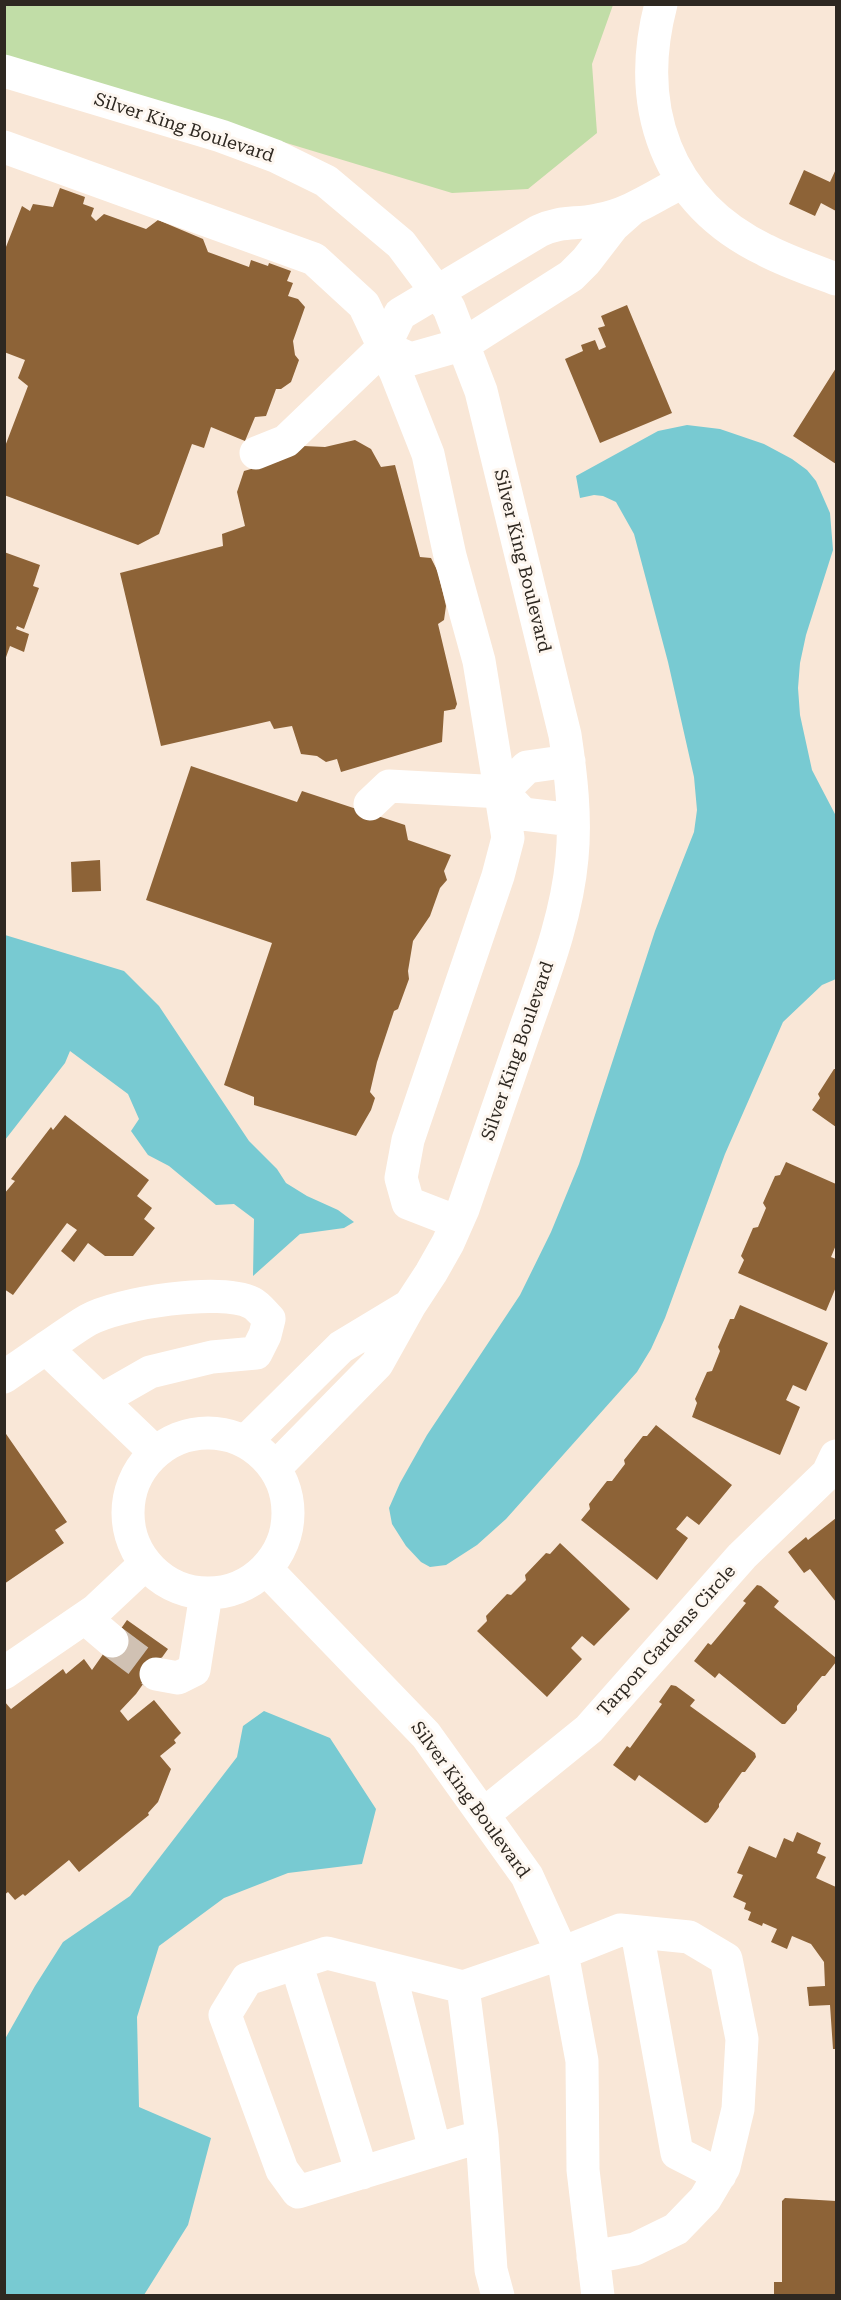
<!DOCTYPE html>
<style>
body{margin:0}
#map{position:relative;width:841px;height:2300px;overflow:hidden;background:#f9e7d7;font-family:"Roboto Serif",serif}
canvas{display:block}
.frame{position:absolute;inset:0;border:6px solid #2e2821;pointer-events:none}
</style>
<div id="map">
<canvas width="841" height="2300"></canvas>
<div class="frame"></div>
</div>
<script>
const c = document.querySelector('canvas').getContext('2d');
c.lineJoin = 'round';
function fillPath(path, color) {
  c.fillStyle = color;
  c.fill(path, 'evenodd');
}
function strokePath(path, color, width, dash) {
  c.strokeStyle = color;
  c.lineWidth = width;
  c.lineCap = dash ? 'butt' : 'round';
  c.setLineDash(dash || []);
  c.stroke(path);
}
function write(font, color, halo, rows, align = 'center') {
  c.font = font + ' "Roboto Serif",serif';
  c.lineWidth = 6;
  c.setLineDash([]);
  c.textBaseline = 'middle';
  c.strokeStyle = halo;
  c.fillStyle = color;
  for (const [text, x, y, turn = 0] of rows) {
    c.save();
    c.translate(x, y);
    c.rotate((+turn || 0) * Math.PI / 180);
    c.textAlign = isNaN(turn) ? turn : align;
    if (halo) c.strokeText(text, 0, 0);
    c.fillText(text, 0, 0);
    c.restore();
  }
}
const green = new Path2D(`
 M 4,5 L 613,5 L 592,64 L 597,133 L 528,189 L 452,193 L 5,58 Z`);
const water = new Path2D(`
 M 687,425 L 720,429 L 764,444 L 792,459 L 807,470 L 816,481 L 830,513 L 833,550 L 806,635 L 800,663 L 798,688 L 800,715 L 812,770 L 836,816 L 836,979 L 822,985 L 783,1022 L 725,1154 L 665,1318 L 651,1349 L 637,1372 L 506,1519 L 477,1545 L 446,1565 L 430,1567 L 421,1562 L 406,1546 L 392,1524 L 389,1508 L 400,1483 L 427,1435 L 520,1295 L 551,1232 L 579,1164 L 655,931 L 694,832 L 697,810 L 694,777 L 668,662 L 634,534 L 616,502 L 603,496 L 594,495 L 580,498 L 576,476 L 658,431 Z
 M 5,935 L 124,971 L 159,1006 L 249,1141 L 277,1169 L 286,1183 L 307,1196 L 338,1210 L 354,1222 L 344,1228 L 300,1234 L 253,1276 L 254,1219 L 234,1204 L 216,1205 L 169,1166 L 148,1155 L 131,1131 L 139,1119 L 128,1094 L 70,1051 L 65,1063 L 5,1140 Z
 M 264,1711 L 330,1738 L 376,1809 L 362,1864 L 288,1873 L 224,1898 L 159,1946 L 137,2017 L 139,2107 L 211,2138 L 188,2225 L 144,2295 L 5,2295 L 5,2039 L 35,1986 L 63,1942 L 130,1896 L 237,1757 L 243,1726 Z`);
const building = new Path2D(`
 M 836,169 L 836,211 L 821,203 L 815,216 L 789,204 L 804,170 L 830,182 Z
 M 60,188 L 85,197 L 83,204 L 94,208 L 91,216 L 96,221 L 104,214 L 146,229 L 158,220 L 203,239 L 208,252 L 249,267 L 251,260 L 268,266 L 269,263 L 291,271 L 287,281 L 293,283 L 288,296 L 298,299 L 305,307 L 293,341 L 295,355 L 299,360 L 291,382 L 281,389 L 276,389 L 266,416 L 255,417 L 245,441 L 211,427 L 204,448 L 192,444 L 159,534 L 138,545 L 4,495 L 4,449 L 28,386 L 18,378 L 25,360 L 4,352 L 4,252 L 22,206 L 30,211 L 33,204 L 53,207 Z
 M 627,305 L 672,413 L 600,443 L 565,359 L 583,351 L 581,345 L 595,340 L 599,350 L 606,347 L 598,328 L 605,326 L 601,316 Z
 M 836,368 L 836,464 L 793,436 Z
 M 355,440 L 371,449 L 381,467 L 395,465 L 420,557 L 431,558 L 438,572 L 446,606 L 444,620 L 438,624 L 457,704 L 455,709 L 444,711 L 442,742 L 341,772 L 337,759 L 326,762 L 317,756 L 301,754 L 292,726 L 274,729 L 270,721 L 161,746 L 120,573 L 223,546 L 222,534 L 245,526 L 237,492 L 244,471 L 279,461 L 304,446 L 325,447 Z
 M 4,552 L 40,565 L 33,586 L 39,588 L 24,629 L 17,626 L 16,629 L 29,634 L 24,652 L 10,646 L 5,660 Z
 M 191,766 L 297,802 L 302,791 L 405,825 L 408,840 L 451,855 L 444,871 L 447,880 L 440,888 L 430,916 L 413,941 L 408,971 L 409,979 L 398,1009 L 394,1011 L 377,1062 L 370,1092 L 375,1098 L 371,1110 L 356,1136 L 254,1105 L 254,1097 L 224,1085 L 272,943 L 146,900 Z
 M 100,860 L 101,891 L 72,892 L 71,862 Z
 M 834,1069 L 836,1069 L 836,1127 L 812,1110 L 820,1098 L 818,1094 Z
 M 65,1115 L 149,1180 L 137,1196 L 152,1208 L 144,1219 L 155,1228 L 133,1256 L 105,1256 L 88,1243 L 74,1262 L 61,1251 L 77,1230 L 67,1223 L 13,1295 L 4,1289 L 4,1194 L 15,1181 L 11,1179 L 51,1127 L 53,1130 Z
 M 786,1162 L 836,1184 L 836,1245 L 831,1257 L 836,1259 L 836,1287 L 826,1311 L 738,1273 L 744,1260 L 741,1256 L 753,1228 L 758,1227 L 766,1208 L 763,1203 L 775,1176 L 780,1175 Z
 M 740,1305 L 828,1343 L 806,1391 L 793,1385 L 786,1400 L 800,1407 L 780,1455 L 692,1417 L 697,1403 L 695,1399 L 707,1372 L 712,1371 L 720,1351 L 718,1347 L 730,1319 L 734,1319 Z
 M 656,1425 L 732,1485 L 699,1525 L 687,1516 L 676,1529 L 688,1538 L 657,1580 L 581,1520 L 590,1509 L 589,1504 L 607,1481 L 612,1481 L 625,1464 L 624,1460 L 643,1436 L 647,1436 Z
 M 4,1431 L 67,1522 L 55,1530 L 64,1543 L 4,1584 Z
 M 836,1518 L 836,1602 L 810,1569 L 804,1573 L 788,1552 L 806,1537 L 808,1540 Z
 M 560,1543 L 630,1609 L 594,1646 L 582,1636 L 571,1648 L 582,1659 L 547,1697 L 477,1631 L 487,1621 L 486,1616 L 507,1594 L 511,1595 L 526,1580 L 525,1575 L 546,1553 L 550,1554 Z
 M 757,1585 L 761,1586 L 779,1601 L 774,1607 L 836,1658 L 836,1662 L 825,1676 L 822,1676 L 797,1706 L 797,1710 L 785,1724 L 782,1724 L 719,1673 L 715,1678 L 694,1661 L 708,1643 L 711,1645 L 746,1603 L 743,1601 Z
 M 127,1620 L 168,1649 L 136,1694 L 120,1711 L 128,1721 L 154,1700 L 181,1733 L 174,1740 L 176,1743 L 160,1756 L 171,1769 L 158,1802 L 148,1813 L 149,1815 L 79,1872 L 69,1860 L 25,1896 L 23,1894 L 15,1900 L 8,1892 L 4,1895 L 4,1701 L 11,1709 L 63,1669 L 66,1674 L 84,1659 L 92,1670 Z
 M 671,1685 L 676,1686 L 695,1700 L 690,1706 L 755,1753 L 756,1757 L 745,1772 L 742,1772 L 719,1804 L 719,1807 L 708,1822 L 705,1823 L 639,1775 L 635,1781 L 613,1765 L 627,1746 L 630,1748 L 662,1704 L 659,1702 Z
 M 797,1832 L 821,1843 L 817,1853 L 826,1857 L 816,1878 L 836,1887 L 836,2049 L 833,2049 L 830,2005 L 809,2006 L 807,1987 L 825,1986 L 824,1962 L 811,1944 L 792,1936 L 787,1949 L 771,1942 L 777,1929 L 763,1923 L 762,1926 L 748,1920 L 751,1912 L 744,1909 L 746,1903 L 733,1897 L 743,1875 L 737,1873 L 749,1846 L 776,1858 L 784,1838 L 793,1842 Z
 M 785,2198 L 836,2201 L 836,2296 L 774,2296 L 774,2282 L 782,2282 L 782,2201 Z`);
const minorTunnel = new Path2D(`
 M 112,1641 L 156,1674`);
const minor = new Path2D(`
 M 661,4 C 634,107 666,202 765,250 C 788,262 812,270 836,279
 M 4,71 L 221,136 L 275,156 L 326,181 L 401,244 L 449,308 L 481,391 L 565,735 C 571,775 576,817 572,858 C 567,915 546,970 527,1024 C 506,1086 484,1147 463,1209 L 448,1243 L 431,1273 L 410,1305 L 377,1364 L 275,1468
 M 4,147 L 314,259 L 364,305 L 396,373 L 428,454 L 450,556 L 479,661 L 508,838 L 498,876 L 408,1140 L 401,1178 L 408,1203 L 457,1222
 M 631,210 L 613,226 L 586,261 L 571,276 L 464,344 L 411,359 L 384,347 L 400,314 L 539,231 C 563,220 574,225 597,220 C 628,215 655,196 682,182
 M 256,453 L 286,441 L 384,347
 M 569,761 L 527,767 L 502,792 L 523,814 L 573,820
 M 370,804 L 389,786 L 502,792
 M 46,1348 C 60,1339 74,1328 88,1320 C 118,1303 221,1287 252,1303 C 258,1306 264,1314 269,1319 L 265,1335 L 256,1353 L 212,1357 L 150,1372 L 101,1400
 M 4,1377 L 46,1348 L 155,1452
 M128 1513a80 80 0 1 1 160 0a80 80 0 1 1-160 0Z
 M 245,1442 L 341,1347 L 409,1306
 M 266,1569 L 426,1735 L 527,1876 L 562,1953 L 582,2061 L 583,2170 L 598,2296
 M 85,1618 L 112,1641
 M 4,1673 L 96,1610 L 145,1564
 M 156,1674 L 178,1678 L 194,1670 L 206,1594
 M 484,1814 L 589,1729 L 742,1556 L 828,1473 L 836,1456
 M 637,1932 L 677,2153 L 720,2175
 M 296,1963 L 362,2173
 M 389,1969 L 435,2150
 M 463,1987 L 327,1953 L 247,1979 L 225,2015 L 282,2170 L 298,2192 L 482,2136
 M 498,2296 L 491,2270 L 482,2136 L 463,1987 L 562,1953 L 620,1930 L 689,1937 L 726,1959 L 742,2039 L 738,2109 L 724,2167 L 705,2199 L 676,2229 L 635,2249 L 593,2257`);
const streetNames = [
 ["Silver King Boulevard",184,128,18],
 ["Silver King Boulevard",522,561,76],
 ["Silver King Boulevard",518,1051,-71],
 ["Tarpon Gardens Circle",667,1641,-48],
 ["Silver King Boulevard",470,1800,54]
];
fillPath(green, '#c1dda7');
fillPath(water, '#78cad2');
fillPath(building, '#8d6337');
strokePath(minorTunnel, '#d0c1b3', 33, [33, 16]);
strokePath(minor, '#fff', 33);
write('18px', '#2e2821', '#fef7f0', streetNames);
</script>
